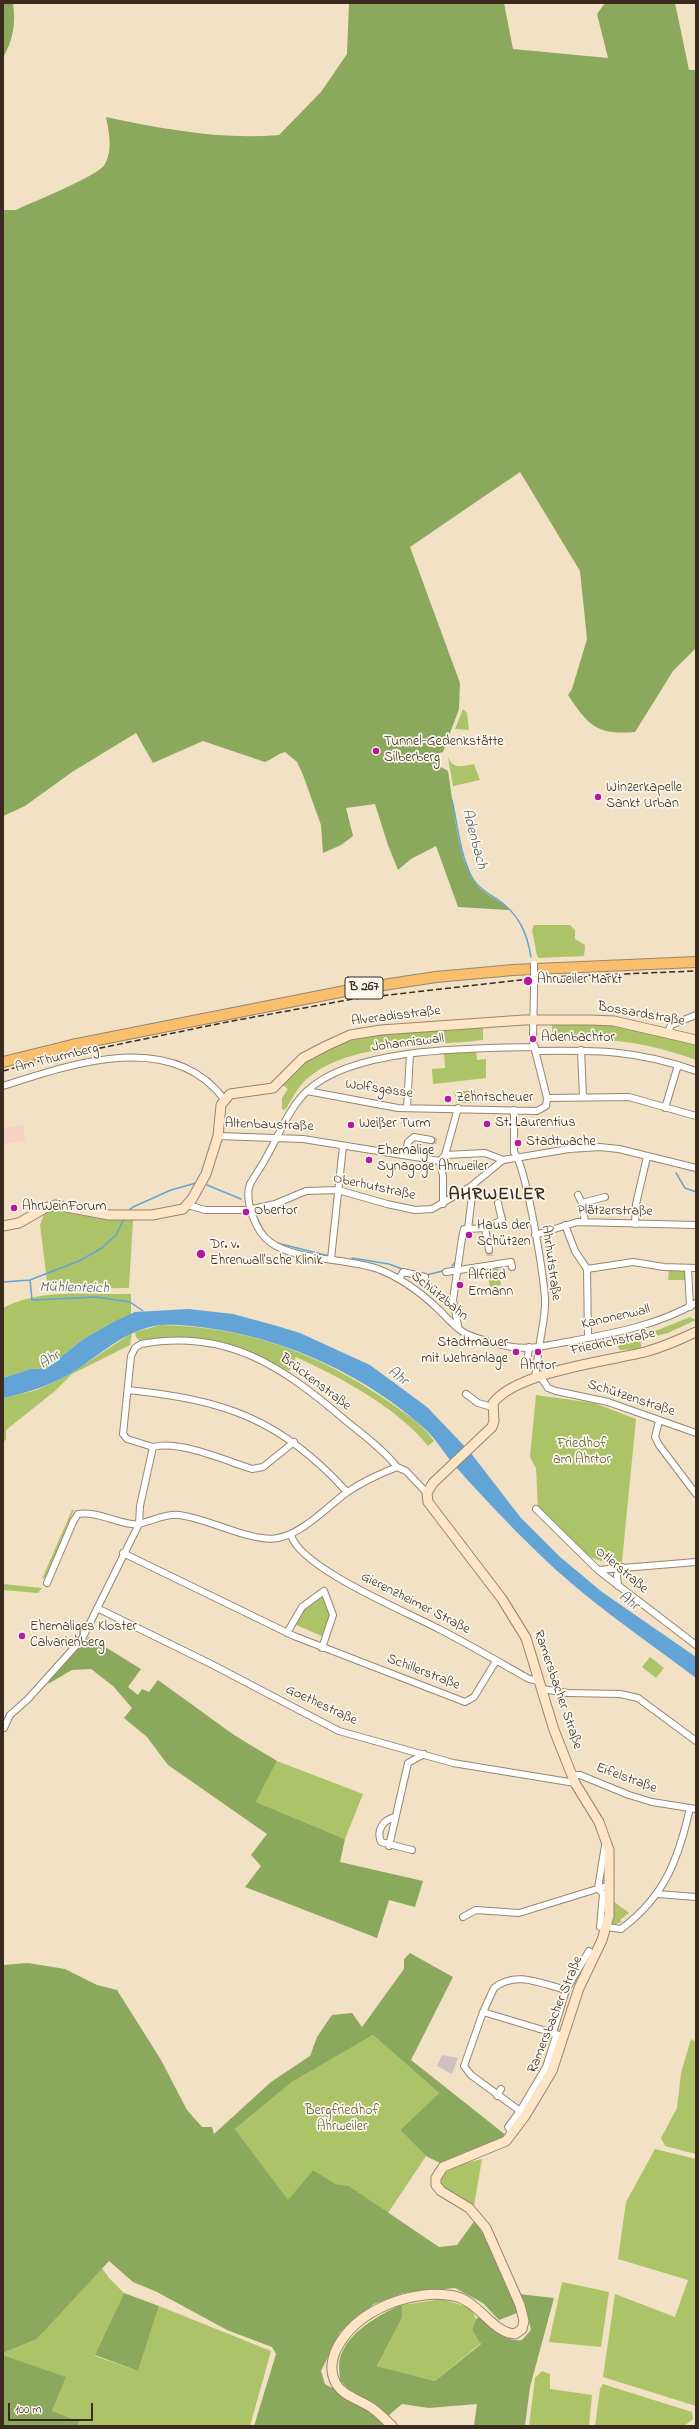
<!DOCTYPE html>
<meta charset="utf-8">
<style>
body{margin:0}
#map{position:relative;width:699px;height:2429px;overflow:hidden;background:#f2e1c4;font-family:"Indie Flower",sans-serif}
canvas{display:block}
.frame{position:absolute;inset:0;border:4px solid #3b2a1e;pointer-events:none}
.scale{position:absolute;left:8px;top:2403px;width:85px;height:18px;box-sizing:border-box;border:2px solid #3b2a1e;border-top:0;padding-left:5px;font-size:12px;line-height:14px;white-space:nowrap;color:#3b2a1e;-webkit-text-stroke:3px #fbf7ec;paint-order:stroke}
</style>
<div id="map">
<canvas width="699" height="2429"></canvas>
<div class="frame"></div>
<div class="scale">100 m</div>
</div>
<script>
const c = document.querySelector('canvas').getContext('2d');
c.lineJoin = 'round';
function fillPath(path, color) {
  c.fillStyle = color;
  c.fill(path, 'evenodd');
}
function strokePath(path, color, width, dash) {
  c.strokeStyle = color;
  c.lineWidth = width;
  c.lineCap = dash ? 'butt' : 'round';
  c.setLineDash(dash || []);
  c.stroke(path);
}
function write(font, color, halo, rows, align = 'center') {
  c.font = font + ' "Indie Flower",sans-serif';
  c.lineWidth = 3.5;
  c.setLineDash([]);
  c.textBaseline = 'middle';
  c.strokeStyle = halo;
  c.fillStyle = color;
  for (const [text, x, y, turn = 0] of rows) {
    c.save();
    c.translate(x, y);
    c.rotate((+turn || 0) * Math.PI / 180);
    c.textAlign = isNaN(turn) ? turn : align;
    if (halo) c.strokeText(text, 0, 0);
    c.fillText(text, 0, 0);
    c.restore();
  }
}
const built = new Path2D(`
 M 23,1125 L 25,1141 L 3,1144 L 5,1155 L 3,1155 L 3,1128 Z`);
const industrial = new Path2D(`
 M 442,2055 L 458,2058 L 452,2074 L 437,2066 Z`);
const green = new Path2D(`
 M 463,709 L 467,713 L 469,730 L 455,729 Z
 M 448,757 C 453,770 462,766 474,764 L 480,780 L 453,786 Z
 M 534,925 L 570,925 L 575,930 L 575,939 L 585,945 L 584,956 L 539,958 L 537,956 L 532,930 Z
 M 552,1023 L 613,1024 L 696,1043 L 696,1060 C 650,1042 602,1037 552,1038 Z
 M 483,1024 L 483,1040 C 428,1047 342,1041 302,1084 C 295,1092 291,1101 285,1110 L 282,1109 L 282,1098 L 288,1089 L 281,1084 L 304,1060 L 351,1038 Z
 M 476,1050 L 477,1060 L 486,1059 L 486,1078 L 433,1084 L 432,1069 L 445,1068 L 444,1053 Z
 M 475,1090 L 475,1103 L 457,1103 L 454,1092 Z
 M 55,1210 L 99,1219 L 133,1220 L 129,1288 L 48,1289 L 40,1225 L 44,1214 Z
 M 498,1268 L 501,1285 L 490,1287 L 487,1270 Z
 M 669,1269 L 687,1270 L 687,1280 L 668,1280 Z
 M 131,1294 L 131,1315 L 111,1323 L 82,1340 L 46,1369 L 31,1369 L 3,1378 L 3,1308 C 40,1288 90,1295 131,1294 Z
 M 690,1317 L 696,1320 L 668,1333 L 640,1340 L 642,1349 L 620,1350 L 614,1340 L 658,1330 Z
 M 161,1325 C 246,1327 316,1352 386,1400 C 403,1412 422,1423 434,1441 L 428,1446 C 398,1408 340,1377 296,1357 L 289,1371 C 236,1341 200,1333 139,1340 L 136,1337 L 135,1332 Z
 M 132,1333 L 130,1345 L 72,1374 L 55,1391 L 6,1430 L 6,1439 L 3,1443 L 3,1398 L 37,1390 L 70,1374 Z
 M 536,1395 L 594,1403 L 636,1419 L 622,1562 L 601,1561 L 590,1557 L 538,1509 L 536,1468 L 530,1457 Z
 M 72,1510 L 74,1510 L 46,1577 L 42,1579 Z
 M 3,1584 L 42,1588 L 38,1593 L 3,1590 Z
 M 325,1595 L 331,1615 L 324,1637 L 294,1624 C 302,1609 309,1602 325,1595 Z
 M 650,1657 L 664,1668 L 656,1678 L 642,1667 Z
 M 277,1761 L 363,1794 L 345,1839 L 256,1802 Z
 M 613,1901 L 629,1913 L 620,1920 L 622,1922 L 612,1925 Z
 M 373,2035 L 439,2093 L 400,2130 L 426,2156 L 388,2213 L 349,2186 L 336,2184 L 313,2170 L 288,2201 L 235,2129 L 292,2082 Z
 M 691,2039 L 696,2042 L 696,2154 L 665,2146 L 661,2138 L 677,2108 L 681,2073 Z
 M 655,2149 L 696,2159 L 696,2406 L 603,2377 L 615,2294 L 675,2317 L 688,2280 L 618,2259 L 626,2202 Z
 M 482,2159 L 474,2206 L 443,2188 L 440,2184 C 442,2166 467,2163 482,2159 Z
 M 102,2268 L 109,2278 L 124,2293 L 95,2356 L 138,2371 L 159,2306 L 271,2351 L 250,2426 L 78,2426 L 79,2421 L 52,2411 L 65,2377 L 3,2355 L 3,2353 L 37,2339 Z
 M 562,2282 L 609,2292 L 601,2347 L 549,2342 Z
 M 442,2299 L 471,2308 L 476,2319 L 472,2330 L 481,2343 L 435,2381 L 377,2366 L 402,2318 L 402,2305 Z
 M 542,2371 L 550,2374 L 550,2389 L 592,2395 L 589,2426 L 529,2426 L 535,2378 Z
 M 603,2384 L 692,2412 L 693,2419 L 684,2426 L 595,2426 L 600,2389 Z`);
const forest = new Path2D(`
 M 3,3 L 13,3 C 16,24 13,40 3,58 Z
 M 349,3 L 504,3 L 513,49 L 608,58 L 597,14 L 605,3 L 675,3 L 689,70 L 696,70 L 696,648 L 673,671 L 635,732 C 596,735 589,726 568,695 L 572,689 L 587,639 L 580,571 L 520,472 L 410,547 L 460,683 L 459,709 L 443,752 L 439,753 L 438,761 L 441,767 L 448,771 C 453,800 457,857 474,881 C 482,894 499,899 509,909 L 508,910 L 458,907 L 436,846 L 411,859 L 398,870 L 388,845 L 375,804 L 346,808 L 353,836 L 341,845 L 323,853 L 321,825 L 303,775 L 297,762 L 285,752 C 277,754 273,759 265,762 L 203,741 L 153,763 L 136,733 L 72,772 L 25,806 L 3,816 L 3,210 L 16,210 C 30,203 101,175 105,164 C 113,149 109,133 106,117 C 162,129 222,140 279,135 L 321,92 L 347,54 Z
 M 89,1637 L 141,1669 L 128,1687 L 138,1695 L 142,1689 L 149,1692 L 158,1680 L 234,1735 L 277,1761 L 256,1802 L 345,1839 L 340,1862 L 423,1881 L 415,1907 L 389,1900 L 377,1938 L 245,1887 L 261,1866 L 251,1855 L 267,1834 L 168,1765 L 147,1737 L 124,1718 L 132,1708 L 113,1686 L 91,1669 L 72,1670 L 48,1684 L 51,1677 Z
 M 410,1953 L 453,1977 L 411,2060 L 507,2136 L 488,2146 L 440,2163 L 426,2156 L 400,2130 L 439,2093 L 373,2035 L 292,2082 L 235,2129 L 288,2200 L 313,2170 L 336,2184 L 349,2186 L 439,2247 L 457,2245 L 475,2220 L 495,2256 L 506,2286 L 518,2310 L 517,2313 L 499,2320 L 483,2303 L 455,2288 L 403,2293 L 374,2304 L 340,2332 L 321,2371 L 325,2384 L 368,2408 L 388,2426 L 254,2426 L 276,2354 L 272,2347 L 227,2330 L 157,2292 L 133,2282 L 109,2261 L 37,2339 L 3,2353 L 3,1965 L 28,1963 L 65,1969 L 97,1985 L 117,1990 L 161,2060 L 187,2110 L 202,2127 L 212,2127 L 214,2134 L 271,2082 L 310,2056 L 317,2037 L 332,2015 L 352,2013 L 362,2027 L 404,1969 L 404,1959 Z
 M 124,2293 L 159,2306 L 138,2371 L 95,2355 Z
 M 519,2294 L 554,2298 L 530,2387 L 525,2426 L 474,2426 L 477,2404 L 429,2408 L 402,2404 L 388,2416 L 352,2393 L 340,2380 C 340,2374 338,2365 340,2358 C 347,2333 379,2314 402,2305 L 402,2318 L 377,2366 L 435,2381 L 481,2344 L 472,2330 L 476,2319 L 481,2316 C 493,2329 503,2342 522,2340 L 531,2330 L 526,2308 Z
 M 3,2355 L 66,2377 L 52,2411 L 79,2421 L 78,2426 L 3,2426 Z`);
const water = new Path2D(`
 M 188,1309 L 233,1314 L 277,1326 L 300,1333 L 370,1365 L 427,1407 L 470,1452 L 521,1518 L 559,1556 L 602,1592 L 696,1657 L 696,1678 C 643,1638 586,1600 538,1553 C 509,1525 481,1495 454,1465 C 445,1454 436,1439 425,1429 C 365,1375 287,1339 207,1328 C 192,1326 177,1324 161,1325 C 125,1329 99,1356 70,1374 C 48,1386 27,1393 3,1398 L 3,1378 L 31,1369 L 46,1369 L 82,1340 L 111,1323 L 135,1312 Z`);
const stream = new Path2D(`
 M 452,800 C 458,826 460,856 473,879 C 478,888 489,894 497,899 C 518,913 527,932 531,957
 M 676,1173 L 685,1188 L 696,1192
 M 207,1185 L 241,1199
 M 128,1211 L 133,1207 L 171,1190 L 196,1183
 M 255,1214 L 264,1232
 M 277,1243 L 329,1256
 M 352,1258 L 389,1264 L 405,1270
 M 452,1266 L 456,1261
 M 426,1275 L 443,1271
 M 30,1280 L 32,1300 L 96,1297 L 130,1302 L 143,1311
 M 3,1282 L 30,1280 L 79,1261 L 102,1248 L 116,1235 L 124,1219`);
const streetTunnel = new Path2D(`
 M 431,1140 L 440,1142
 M 489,1250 L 490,1259`);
const street = new Path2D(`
 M 668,1032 L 671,1025 L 696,1015
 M 533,1037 L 534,991
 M 535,1047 C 473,1048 353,1047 307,1091 C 289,1108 279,1135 267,1156 C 262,1166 255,1175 250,1184 C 244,1201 256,1232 270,1242 C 295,1261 348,1258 378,1269 C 399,1277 420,1292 436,1307 C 445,1315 453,1326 463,1332 C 473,1338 500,1345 512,1347 C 532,1350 553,1344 572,1341 C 615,1333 658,1325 696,1303
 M 581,1050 L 583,1096
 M 536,1051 C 597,1050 637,1050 696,1071
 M 3,1086 C 71,1064 171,1029 224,1099
 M 307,1091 L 398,1108 L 537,1111 L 546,1106 L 547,1098 L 533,1042
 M 547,1098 L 629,1097 L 696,1116
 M 407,1108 L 410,1054
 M 665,1108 L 678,1065
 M 514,1110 L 514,1152 C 527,1169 543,1273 545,1298 C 546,1315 541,1332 539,1349
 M 218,1136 L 303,1139 L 440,1161
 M 405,1155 L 408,1142 L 414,1137 L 431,1140
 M 445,1155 L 458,1108
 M 440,1161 L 445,1155 L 485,1153 L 503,1160
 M 440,1161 L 443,1176 L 443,1204
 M 578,1195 L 582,1203
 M 188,1205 L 205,1210 L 244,1210
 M 248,1210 L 275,1204 L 306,1191 L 338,1190 L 387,1204 L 415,1210 L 432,1209 L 470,1187 L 503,1160 L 569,1149 L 600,1147 L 619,1149 L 696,1168
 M 585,1222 L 582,1203 L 605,1197
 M 635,1224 L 636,1204 L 647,1157
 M 565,1225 L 575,1251 L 587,1269 L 588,1338
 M 485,1228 L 502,1220 L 498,1203
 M 468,1229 L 485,1228 L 489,1250
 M 535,1235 L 577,1222 L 696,1225
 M 331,1259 L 343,1146
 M 587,1269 L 633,1262 L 664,1267 L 696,1268
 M 688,1269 L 690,1307
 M 446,1272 L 511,1262 L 512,1267
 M 399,1279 L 403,1272 L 425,1277
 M 458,1326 L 453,1300 L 462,1238 L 464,1229 L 468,1229 L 472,1196 L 470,1187
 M 528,1355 L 529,1347
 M 540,1376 L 548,1388 L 556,1391 L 608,1402 L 696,1433
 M 535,1378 L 538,1355
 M 128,1390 C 225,1400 281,1419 347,1492
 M 466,1394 L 478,1403 L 492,1407
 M 659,1421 L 655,1437 L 659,1445 L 696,1494
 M 153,1447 L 127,1439 L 123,1434 L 131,1356 L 135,1348 L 141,1344 C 227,1328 283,1367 345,1420 C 363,1435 383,1449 397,1467
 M 153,1447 C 180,1440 226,1461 252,1469 L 263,1467 L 294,1442
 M 536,1509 L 598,1570 L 696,1645
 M 291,1535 C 300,1568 407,1612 439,1629 C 470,1645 499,1662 529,1679 L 540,1681
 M 123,1553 L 294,1636 L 465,1702 L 474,1697 L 496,1661
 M 598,1570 L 696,1562
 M 47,1583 L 73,1522 L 78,1514 C 95,1511 115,1522 132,1524 C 143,1526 163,1513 179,1515 C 207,1518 252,1543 278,1538 C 303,1533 326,1508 346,1493 C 362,1482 379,1474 397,1467 L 406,1471 L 427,1493
 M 618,1586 L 617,1575 L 622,1567
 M 97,1608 L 211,1664 L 339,1731 L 453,1763 L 575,1783
 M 287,1633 L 302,1607 L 324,1591 L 333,1615 L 322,1648
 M 542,1689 L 568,1693 L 620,1694 L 638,1698 L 696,1741
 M 4,1728 L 10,1715 L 28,1699 L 82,1639 L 139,1524 L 140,1506 L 153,1447
 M 572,1775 L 580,1775 L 629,1795 L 652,1802 L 696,1809
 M 395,1817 C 383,1820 376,1830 381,1842 L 412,1850
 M 389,1846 L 408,1763 L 424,1754
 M 658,1894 L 696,1897
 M 463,1917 L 476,1910 L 519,1913 L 610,1885
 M 600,1927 L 603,1894 L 598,1888 L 606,1840
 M 606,1927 L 621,1929 C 664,1897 678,1861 690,1808
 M 566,1990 L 589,1951
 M 483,2012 L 494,1988 C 516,1970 542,1984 566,1990 L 553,2033 L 556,2036 L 546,2067 L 520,2111 L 471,2075 L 464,2066 L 483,2012 C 510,2020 536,2028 563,2036
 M 497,2096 L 501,2089
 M 513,2134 L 508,2127 L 520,2111`);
const secondary = new Path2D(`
 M 3,1226 L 19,1223 L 45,1208 L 55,1205 L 109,1215 L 152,1215 L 183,1209 L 192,1199 L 206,1174 L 218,1136 L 221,1105 L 230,1094 L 273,1088 L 303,1058 L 326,1046 L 350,1035 L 381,1030 L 524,1020 L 590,1020 L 614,1021 L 696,1040
 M 392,2426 C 386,2420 379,2413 372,2408 C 359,2399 339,2395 334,2379 C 330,2369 332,2359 336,2350 C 355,2310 412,2288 454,2296 C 479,2301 492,2333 515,2334 L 522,2329 L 524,2321 L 520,2305 L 486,2228 L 469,2208 L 441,2191 L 436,2185 L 436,2178 L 443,2167 L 506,2141 L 525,2116 L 552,2071 L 579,1988 L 602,1940 L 609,1916 L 609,1850 L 599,1822 L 575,1783 L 554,1730 L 526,1638 L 502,1599 L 428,1502 L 427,1493 L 433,1483 L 492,1427 L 494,1421 L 493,1403 C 516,1372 608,1361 645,1352 C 663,1347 679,1340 696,1332`);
const primary = new Path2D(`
 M 3,1062 L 72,1045 L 350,990 L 436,977 L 513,970 L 696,962`);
const rail = new Path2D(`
 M 3,1071 L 47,1059 L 227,1022 L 353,999 L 547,977 L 696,971`);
const streetBridge = new Path2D(`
 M 534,991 L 534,964`);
const markers = [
 [376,751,4,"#b5179e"],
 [598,797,4,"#b5179e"],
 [528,981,5,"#b5179e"],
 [533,1039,4,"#b5179e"],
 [448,1099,4,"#b5179e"],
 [487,1124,4,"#b5179e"],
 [351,1125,4,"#b5179e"],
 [518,1143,4,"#b5179e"],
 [369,1160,4,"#b5179e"],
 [14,1208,4,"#b5179e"],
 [246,1212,4,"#b5179e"],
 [469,1235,4,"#b5179e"],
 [201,1254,5,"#b5179e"],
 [460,1285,4,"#b5179e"],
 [516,1352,4,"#b5179e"],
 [538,1352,4,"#b5179e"],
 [22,1636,4,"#b5179e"]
];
const shields = [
 [364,988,38]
];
const shieldNames = [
 ["B 267",364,988]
];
const poiNames = [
 ["Tunnel-Gedenkstätte",384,743],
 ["Silberberg",384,759],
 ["Winzerkapelle",606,789],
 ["Sankt Urban",606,805],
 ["Ahrweiler Markt",537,981],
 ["Adenbachtor",541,1039],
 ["Zehntscheuer",456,1099],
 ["St. Laurentius",495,1124],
 ["Weißer Turm",359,1125],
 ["Stadtwache",526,1143],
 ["Ehemalige",377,1152],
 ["Synagoge Ahrweiler",377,1168],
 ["AhrWeinForum",22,1208],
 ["Obertor",254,1212],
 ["Haus der",477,1227],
 ["Schützen",477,1243],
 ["Dr. v.",210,1246],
 ["Ehrenwall'sche Klinik",210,1262],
 ["Alfried",468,1277],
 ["Ermann",468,1293],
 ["Stadtmauer",508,1344,"right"],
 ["mit Wehranlage",508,1360,"right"],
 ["Ahrtor",538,1367,"center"],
 ["Ehemaliges Kloster",30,1628],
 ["Calvarienberg",30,1644]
];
const streetNames = [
 ["Bossardstraße",641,1015,10],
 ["Alveradisstraße",396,1017,-7],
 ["Johanniswall",408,1044,-7],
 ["Am Thurmberg",57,1059,-14],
 ["Wolfsgasse",379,1090,8],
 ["Altenbaustraße",269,1126,2],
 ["Oberhutstraße",374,1188,12],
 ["Plätzerstraße",615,1212,1],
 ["Ahrhutstraße",550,1263,82],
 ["Schützbahn",439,1297,39],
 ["Kanonenwall",616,1318,-13],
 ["Friedrichstraße",613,1343,-12],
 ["Brückenstraße",315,1383,37],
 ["Schützenstraße",631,1399,18],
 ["Otlerstraße",621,1571,40],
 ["Gierenzheimer Straße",415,1604,27],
 ["Schillerstraße",423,1673,21],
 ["Ramersbacher Straße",557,1690,71],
 ["Goethestraße",321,1706,25],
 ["Eifelstraße",626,1779,20],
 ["Ramersbacher Straße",556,2015,-68]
];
const parkNames = [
 ["Friedhof",582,1445],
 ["am Ahrtor",582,1461],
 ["Bergfriedhof",342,2112],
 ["Ahrweiler",342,2128]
];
const waterNames = [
 ["Adenbach",473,839,75],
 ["Mühlenteich",74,1289,1],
 ["Ahr",50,1361,-33],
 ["Ahr",397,1377,37],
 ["Ahr",628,1602,36]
];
const districtNames = [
 ["AHRWEILER",497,1196]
];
fillPath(built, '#f7d1c6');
fillPath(industrial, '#d2bfbf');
fillPath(green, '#adc368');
fillPath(forest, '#8aa95c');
fillPath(water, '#62a4d6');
strokePath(stream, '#62a4d6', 1.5);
strokePath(streetTunnel, '#cdbca3', 6, [6, 3]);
strokePath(street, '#968671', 8);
strokePath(secondary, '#968671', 11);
strokePath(primary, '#968671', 12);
strokePath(street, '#fff', 6);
strokePath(secondary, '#fde5c5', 9);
strokePath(primary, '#f9bf6d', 10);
strokePath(rail, '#3b2a1e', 1.5, [6, 3]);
strokePath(streetBridge, '#968671', 8, []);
strokePath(streetBridge, '#fff', 6);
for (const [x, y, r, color] of markers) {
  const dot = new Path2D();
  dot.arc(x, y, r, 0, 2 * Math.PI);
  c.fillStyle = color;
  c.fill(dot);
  strokePath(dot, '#fbf7ec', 1.5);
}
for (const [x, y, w] of shields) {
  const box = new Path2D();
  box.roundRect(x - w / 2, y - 11, w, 22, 3);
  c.fillStyle = '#fbf7ec';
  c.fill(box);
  strokePath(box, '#3b2a1e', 1);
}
write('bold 13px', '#3b2a1e', null, shieldNames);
write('14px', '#3b2a1e', '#fbf7ec', poiNames, 'left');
write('14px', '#3b2a1e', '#fbf7ec', streetNames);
write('14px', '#5d5834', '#fbf7ec', parkNames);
write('italic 15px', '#4b5b68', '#fbf7ec', waterNames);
c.letterSpacing = '1px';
write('bold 18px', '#3b2a1e', '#fbf7ec', districtNames);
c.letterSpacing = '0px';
</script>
